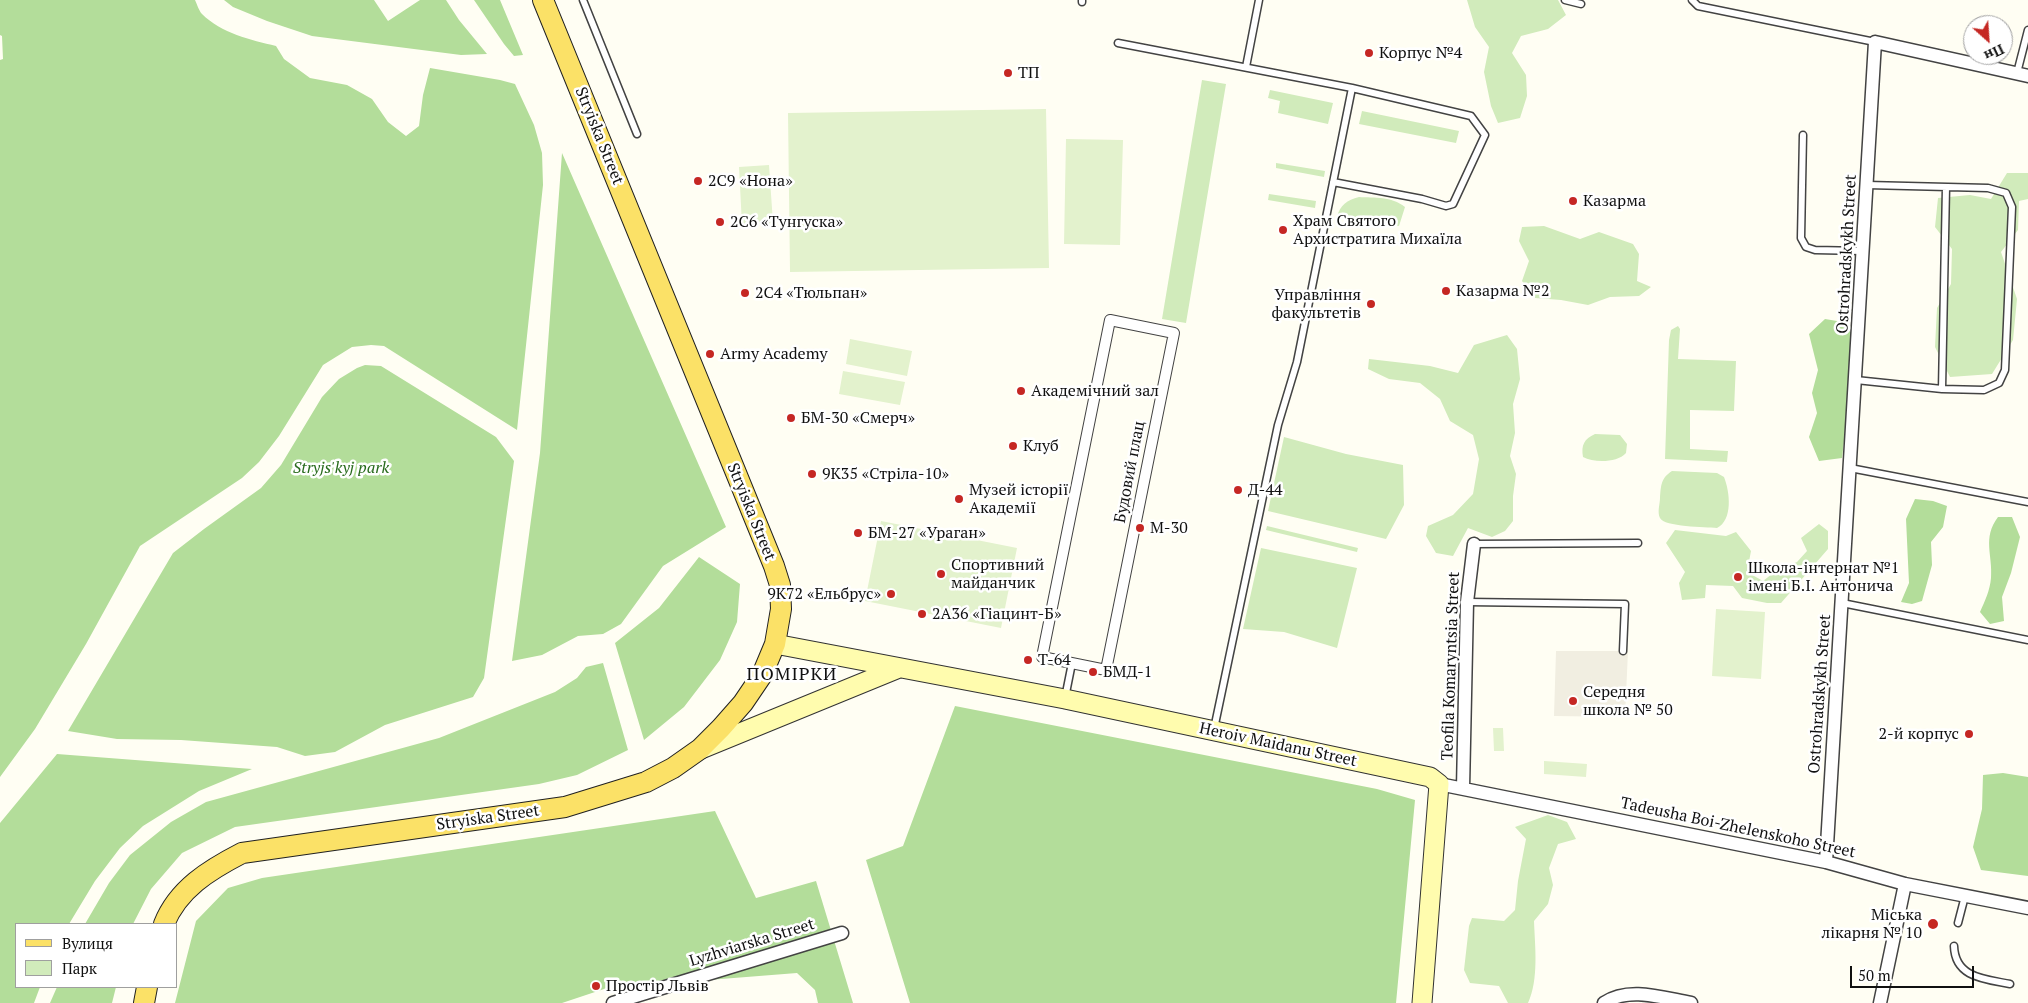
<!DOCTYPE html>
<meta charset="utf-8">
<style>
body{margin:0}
#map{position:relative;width:2028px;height:1003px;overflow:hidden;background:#fffef3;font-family:"PT Serif",serif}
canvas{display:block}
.legend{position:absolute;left:15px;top:923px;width:162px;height:65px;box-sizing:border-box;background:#fff;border:1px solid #9f9f9f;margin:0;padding:6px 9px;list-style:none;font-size:15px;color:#101010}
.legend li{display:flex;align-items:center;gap:10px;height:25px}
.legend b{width:25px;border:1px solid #9f9f9f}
.north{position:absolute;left:1963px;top:15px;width:50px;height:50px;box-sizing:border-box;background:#fff;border:1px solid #9f9f9f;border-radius:50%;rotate:154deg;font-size:14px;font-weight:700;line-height:20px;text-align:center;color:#101010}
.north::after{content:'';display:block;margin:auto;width:18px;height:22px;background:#c52723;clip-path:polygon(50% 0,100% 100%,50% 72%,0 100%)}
.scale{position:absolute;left:1850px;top:966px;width:124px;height:22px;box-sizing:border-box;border:2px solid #101010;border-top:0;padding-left:6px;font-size:15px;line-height:18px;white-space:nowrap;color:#101010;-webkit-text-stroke:4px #fff;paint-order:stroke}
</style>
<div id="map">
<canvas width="2028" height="1003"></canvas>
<ul class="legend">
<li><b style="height:6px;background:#fbe167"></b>Вулиця</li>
<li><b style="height:14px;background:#d1ebbb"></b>Парк</li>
</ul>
<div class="north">Пн</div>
<div class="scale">50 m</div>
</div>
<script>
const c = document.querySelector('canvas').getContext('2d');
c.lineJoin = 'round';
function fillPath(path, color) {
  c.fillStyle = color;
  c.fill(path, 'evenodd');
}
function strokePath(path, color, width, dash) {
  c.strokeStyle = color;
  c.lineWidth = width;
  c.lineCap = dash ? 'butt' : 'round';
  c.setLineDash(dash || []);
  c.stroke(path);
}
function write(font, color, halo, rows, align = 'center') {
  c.font = font + ' "PT Serif",serif';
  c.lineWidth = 5;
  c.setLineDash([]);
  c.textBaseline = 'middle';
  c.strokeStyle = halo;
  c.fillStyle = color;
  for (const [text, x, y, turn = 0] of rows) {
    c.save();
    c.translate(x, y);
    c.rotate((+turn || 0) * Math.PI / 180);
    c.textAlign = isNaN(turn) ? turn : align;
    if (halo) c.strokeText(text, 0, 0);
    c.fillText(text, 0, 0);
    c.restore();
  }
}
const green = new Path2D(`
 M 1467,0 L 1558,0 L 1566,15 L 1548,29 L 1521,36 L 1512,53 L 1526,75 L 1527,96 L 1520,118 L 1498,123 L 1491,106 L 1484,72 L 1489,47 L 1475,27 Z
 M 1202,80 L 1226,84 L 1186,323 L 1162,319 Z
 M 1270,90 L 1333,103 L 1328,124 L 1278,113 L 1280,101 L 1268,98 Z
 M 1362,111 L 1459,131 L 1456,143 L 1359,124 Z
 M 1276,163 L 1325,171 L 1324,177 L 1276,168 Z
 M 2007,173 L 2028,173 L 2028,199 L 2019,201 L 2018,230 L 2001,252 L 2017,299 L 2013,340 L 1992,374 L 1950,377 L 1935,347 L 1937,308 L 1951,284 L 1952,249 L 1935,227 L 1938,198 L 1970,195 L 1991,199 Z
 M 1269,194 L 1316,201 L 1315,208 L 1268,200 Z
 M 1359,197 C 1375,198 1391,196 1405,207 L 1399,226 L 1337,217 C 1340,205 1347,200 1359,197 Z
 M 1544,226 L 1580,239 L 1599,232 L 1633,244 L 1639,254 L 1637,281 L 1651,287 L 1639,296 L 1610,297 L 1588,305 L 1561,300 L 1535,298 L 1522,281 L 1529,261 L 1519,241 L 1522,227 Z
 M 1678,326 L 1680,329 L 1678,359 L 1736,361 L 1734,411 L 1690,410 L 1690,449 L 1728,451 L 1727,462 L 1665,459 L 1669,340 L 1671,330 Z
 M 1507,335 L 1517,349 L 1520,379 L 1513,404 L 1515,433 L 1510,456 L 1516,474 L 1513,496 L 1513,521 L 1505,531 L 1492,537 L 1468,528 L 1453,556 L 1436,553 L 1426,536 L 1428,526 L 1453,515 L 1473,494 L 1479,459 L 1473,435 L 1450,421 L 1440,399 L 1420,383 L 1389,379 L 1368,369 L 1369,359 L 1430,366 L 1458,373 L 1474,345 Z
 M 1595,434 L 1620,435 L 1627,444 L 1626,453 C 1617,463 1594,463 1583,457 C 1581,445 1584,439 1595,434 Z
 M 1284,437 L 1346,454 L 1403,465 L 1404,505 L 1386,539 L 1268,511 Z
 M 1672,471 L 1717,473 L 1724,477 C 1730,492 1733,520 1717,528 C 1706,527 1664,527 1660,518 C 1657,512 1660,504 1660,498 C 1661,485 1661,478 1672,471 Z
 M 1819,524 L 1828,531 L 1828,549 L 1781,603 L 1767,603 L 1742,598 L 1733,586 L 1706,585 L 1705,598 L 1682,600 L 1679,583 L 1685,572 L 1666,543 L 1675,530 L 1726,536 L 1736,532 L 1751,551 L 1747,572 L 1763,581 L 1777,570 L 1797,562 L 1807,551 L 1801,538 Z
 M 1267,526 L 1358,548 L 1357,552 L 1266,530 Z
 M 1261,548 L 1357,568 L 1337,648 L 1284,632 L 1243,629 Z
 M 1548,815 L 1567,822 L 1576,839 L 1558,844 L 1549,868 L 1553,885 L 1548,904 L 1534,921 C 1535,947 1539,979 1528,1003 L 1508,1003 L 1499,986 L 1470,983 L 1464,970 L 1469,926 L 1472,918 L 1504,921 L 1515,910 L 1518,881 L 1526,839 L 1515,827 Z`);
const forest = new Path2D(`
 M 0,0 L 195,0 C 197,4 199,11 202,14 C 221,33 251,40 276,46 L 284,59 L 310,78 L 347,85 L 372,99 L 388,122 L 406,136 L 419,126 L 423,95 L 430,68 L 500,80 L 515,84 L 534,125 L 542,153 L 543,185 L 517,430 L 384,346 L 371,345 L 352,347 L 323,365 L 279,436 L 259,462 L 242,478 L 140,546 L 86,644 L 35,729 L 0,777 L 0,60 L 3,59 L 2,36 L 0,35 Z
 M 224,0 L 374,0 L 388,21 L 420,0 L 446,0 L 459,20 L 487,54 L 461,55 L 312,36 L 267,21 L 233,7 Z
 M 474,0 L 500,0 L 523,55 L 514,56 L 504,44 Z
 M 562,153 L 726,527 L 663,566 L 621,624 L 603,634 L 578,636 L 542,655 L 512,661 L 540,453 Z
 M 1825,319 L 1837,321 L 1852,333 L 1852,372 L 1842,458 L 1819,461 L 1809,437 L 1817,413 L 1812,393 L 1818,370 L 1809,334 Z
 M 365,365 L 381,366 L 496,437 L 514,461 L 484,678 L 473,697 L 385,725 L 335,752 L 305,756 L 277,747 L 181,740 L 117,739 L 68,731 L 173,553 L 204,529 L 261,488 L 281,465 L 322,397 L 339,379 L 357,368 Z
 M 1915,499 L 1933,501 L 1947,506 L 1943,527 L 1931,542 L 1932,565 L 1922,601 L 1912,604 L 1901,602 L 1909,583 L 1906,519 Z
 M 1998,517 L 2012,517 L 2020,537 L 2011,573 L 2002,597 L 2004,621 L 1990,624 L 1980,612 C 1985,601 1990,590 1991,578 C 1993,555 1982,538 1998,517 Z
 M 699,557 L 740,584 L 737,622 L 720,660 L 684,707 L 644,740 L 615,643 L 659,608 Z
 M 603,663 L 628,750 L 577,775 L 539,784 L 235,827 L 182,853 L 151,889 L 133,924 L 85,924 L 109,883 L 130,855 L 171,822 L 206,802 L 439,738 L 555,692 L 577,678 L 586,667 Z
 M 955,706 L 1377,789 L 1415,800 L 1396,1003 L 910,1003 L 866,860 L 903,846 Z
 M 57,754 L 252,769 L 199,791 L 143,826 L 120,848 L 95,881 L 69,924 L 16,924 L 16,987 L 40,987 L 34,1003 L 0,1003 L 0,823 Z
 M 2003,773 L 2028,777 L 2028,876 L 1981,870 L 1973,847 L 1982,809 L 1983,775 Z
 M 715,811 L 756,898 L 816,881 L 853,1003 L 818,1003 L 815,990 L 797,973 L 607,988 L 562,1003 L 175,1003 L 196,921 L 228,888 L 262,878 Z
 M 57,987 L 116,987 L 112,1003 L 50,1003 Z`);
const pitch = new Path2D(`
 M 1046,109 L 1049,268 L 790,272 L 788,113 Z
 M 1066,139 L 1123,140 L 1120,245 L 1064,244 Z
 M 769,165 L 773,223 L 742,225 L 739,167 Z
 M 850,339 L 912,351 L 907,376 L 846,364 Z
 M 843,371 L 905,382 L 900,405 L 839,394 Z
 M 881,521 L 1017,548 L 1001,628 L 865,601 Z
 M 1716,609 L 1765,612 L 1761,679 L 1712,676 Z
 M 1493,728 L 1503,728 L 1504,751 L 1494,751 Z
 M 1544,761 L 1587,764 L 1586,777 L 1544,774 Z`);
const plaza = new Path2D(`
 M 1556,651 L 1628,651 L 1625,717 L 1554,716 Z`);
const service = new Path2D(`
 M 583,0 L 637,134
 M 1565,0 L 1581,4
 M 1692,0 L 1698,6 L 1875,42
 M 1082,2 L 1082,0
 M 1118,43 L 1352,88 L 1471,116 L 1485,135 L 1453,204 L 1446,206 L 1422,199 L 1333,182
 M 1246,67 L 1259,0
 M 2017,73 L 2028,30
 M 1803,135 L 1801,238 L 1806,247 L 1815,250 L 1863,251
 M 1856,380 L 1942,389 L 1984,390 L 1999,383 L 2005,370 L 2012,207 L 2006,193 L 1988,188 L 1867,185
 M 1942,389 L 1946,187
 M 1850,468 L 2028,502
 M 1474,544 L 1638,543
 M 1467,602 L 1625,604 L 1623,651
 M 1842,603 L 2028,640
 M 1065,698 L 1072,663
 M 1214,729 L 1278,425 L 1297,362 L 1352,88
 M 1958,923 L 1965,896
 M 1954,946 C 1955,978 1985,979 2010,984`);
const pedestrian = new Path2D(`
 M 1110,320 L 1174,333 L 1106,670 L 1042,657 Z`);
const minor = new Path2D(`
 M 1439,784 L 1826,862 L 1905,884 L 2028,908
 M 1463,788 L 1467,602 L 1474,544
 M 1826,862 L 1875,42 L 2028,76
 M 613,1003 L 842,933
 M 1604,1003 C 1629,986 1663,998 1691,1003
 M 1880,1003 L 1905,884`);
const secondary = new Path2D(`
 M 775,644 L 1065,699 L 1430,777 L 1439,784 L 1422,1003
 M 701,749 L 899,668`);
const primary = new Path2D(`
 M 164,924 C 178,889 209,870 242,853 L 565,807 L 646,782 L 673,768 L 700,749 L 721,728 L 743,703 L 762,675 L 775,644 L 781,609 L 780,585 L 774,566 L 543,0
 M 144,1003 L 147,987`);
const markers = [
 [1369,53,5,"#c52723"],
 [1008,73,5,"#c52723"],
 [698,181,5,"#c52723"],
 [1573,201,5,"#c52723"],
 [720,222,5,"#c52723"],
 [1283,230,5,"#c52723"],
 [1446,291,5,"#c52723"],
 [745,293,5,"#c52723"],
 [1371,304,5,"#c52723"],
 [710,354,5,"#c52723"],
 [1021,391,5,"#c52723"],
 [791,418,5,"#c52723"],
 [1013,446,5,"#c52723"],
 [812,474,5,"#c52723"],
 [1238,490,5,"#c52723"],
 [959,499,5,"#c52723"],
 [1140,528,5,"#c52723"],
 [858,533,5,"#c52723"],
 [941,574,5,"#c52723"],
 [1738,577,5,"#c52723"],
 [891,594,5,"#c52723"],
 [922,614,5,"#c52723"],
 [1028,660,5,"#c52723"],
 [1093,672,5,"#c52723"],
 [1573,701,5,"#c52723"],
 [1969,734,5,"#c52723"],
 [1933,924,6,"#c52723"],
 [596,986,5,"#c52723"]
];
const poiNames = [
 ["Корпус №4",1379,53],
 ["ТП",1018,73],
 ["2С9 «Нона»",708,181],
 ["Казарма",1583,201],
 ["Храм Святого",1293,221],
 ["Архистратига Михаїла",1293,239],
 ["2С6 «Тунгуска»",730,222],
 ["Казарма №2",1456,291],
 ["2С4 «Тюльпан»",755,293],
 ["Управління",1361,295,"right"],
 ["факультетів",1361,313,"right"],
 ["Army Academy",720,354],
 ["Академічний зал",1031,391],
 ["БМ-30 «Смерч»",801,418],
 ["Клуб",1023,446],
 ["9К35 «Стріла-10»",822,474],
 ["Музей історії",969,490],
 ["Академії",969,508],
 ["Д-44",1248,490],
 ["М-30",1150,528],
 ["БМ-27 «Ураган»",868,533],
 ["Спортивний",951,565],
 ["майданчик",951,583],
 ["Школа-інтернат №1",1748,568],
 ["імені Б.І. Антонича",1748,586],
 ["9К72 «Ельбрус»",881,594,"right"],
 ["2А36 «Гіацинт-Б»",932,614],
 ["Т-64",1038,660],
 ["БМД-1",1103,672],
 ["Середня",1583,692],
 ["школа № 50",1583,710],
 ["2-й корпус",1959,734,"right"],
 ["Міська",1922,915,"right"],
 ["лікарня № 10",1922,933,"right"],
 ["Простір Львів",606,986]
];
const streetNames = [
 ["Stryiska Street",599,136,68],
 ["Ostrohradskykh Street",1847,254,-87],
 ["Будовий плац",1130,472,-79],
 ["Stryiska Street",751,512,68],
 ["Teofila Komaryntsia Street",1451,666,-88],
 ["Ostrohradskykh Street",1820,694,-86],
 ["Heroiv Maidanu Street",1278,745,12],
 ["Stryiska Street",488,818,-8],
 ["Tadeusha Boi-Zhelenskoho Street",1738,828,12],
 ["Lyzhviarska Street",752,943,-17]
];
const parkNames = [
 ["Stryjs'kyj park",341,468]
];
const neighbourhoodNames = [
 ["ПОМІРКИ",792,675]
];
fillPath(green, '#d1ebbb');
fillPath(forest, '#b3dd9a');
fillPath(pitch, '#e3f2cd');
fillPath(plaza, '#f1eee1');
strokePath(service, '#434343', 9);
strokePath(pedestrian, '#434343', 12);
strokePath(minor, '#434343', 15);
strokePath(secondary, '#323232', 21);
strokePath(primary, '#212121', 22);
strokePath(service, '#fff', 6);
strokePath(pedestrian, '#fff', 10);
strokePath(minor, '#fff', 12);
strokePath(secondary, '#fffcae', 19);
strokePath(primary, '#fbe167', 20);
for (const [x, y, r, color] of markers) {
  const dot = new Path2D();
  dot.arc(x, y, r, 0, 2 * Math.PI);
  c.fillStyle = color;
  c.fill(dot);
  strokePath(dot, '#fff', 2);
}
write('16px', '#101010', '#fff', poiNames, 'left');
write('16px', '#101010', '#fff', streetNames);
write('italic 16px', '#286b1d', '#fff', parkNames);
c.letterSpacing = '1px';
write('18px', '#101010', '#fff', neighbourhoodNames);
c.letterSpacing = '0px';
</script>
